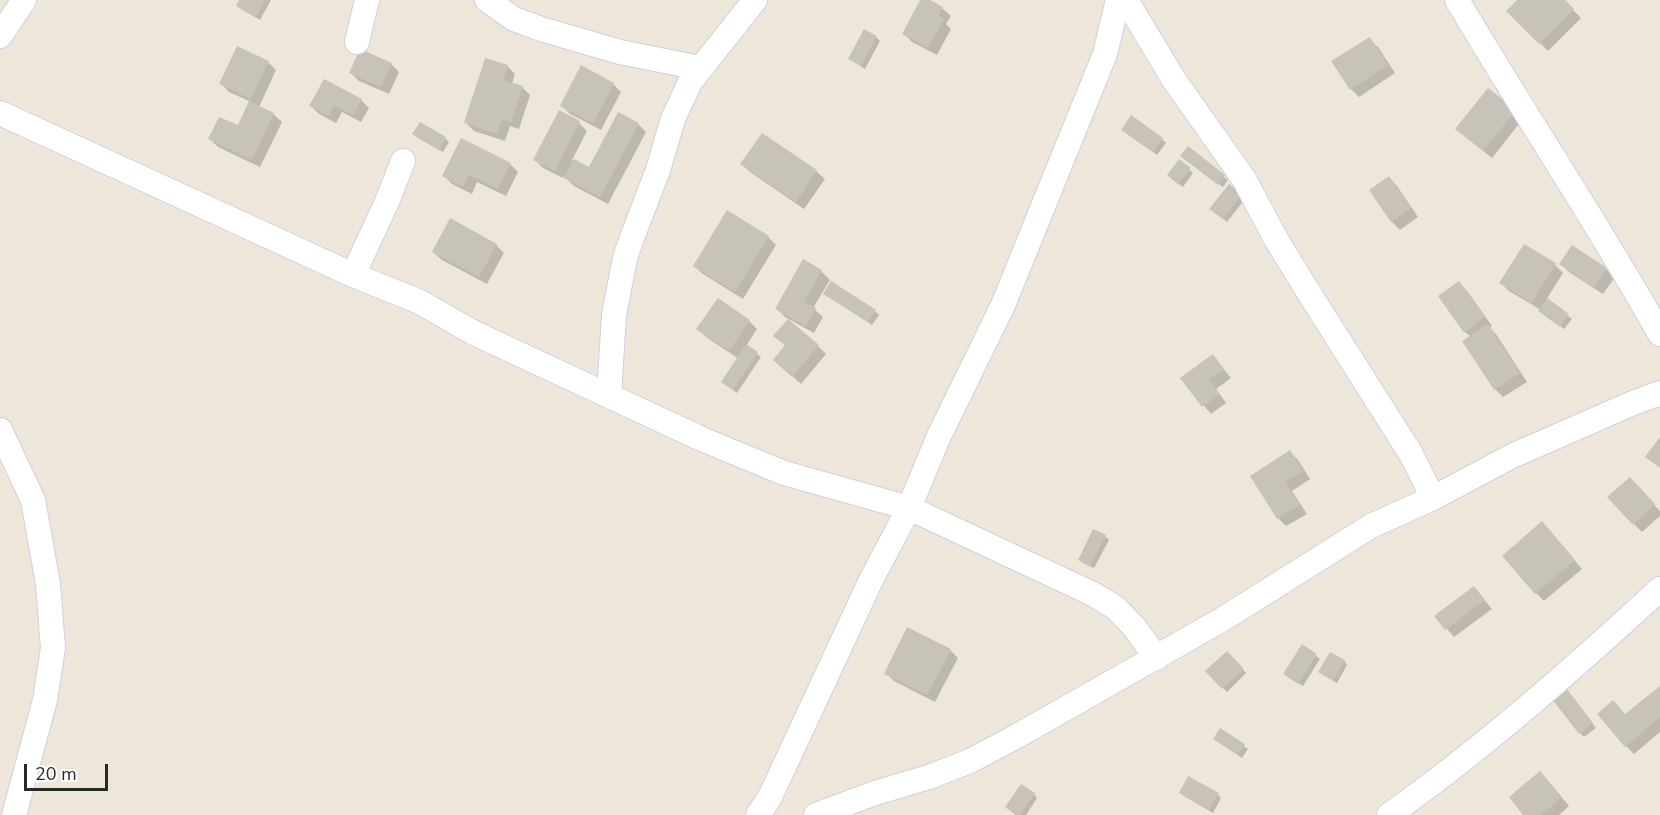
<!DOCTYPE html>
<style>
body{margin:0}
#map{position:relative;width:1660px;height:815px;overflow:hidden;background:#ede6d9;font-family:"Nunito Sans",sans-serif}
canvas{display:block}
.scale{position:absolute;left:24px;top:764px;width:84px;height:27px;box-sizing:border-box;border:3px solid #292929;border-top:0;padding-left:8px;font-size:18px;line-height:21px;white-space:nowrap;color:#292929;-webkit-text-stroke:4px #fff;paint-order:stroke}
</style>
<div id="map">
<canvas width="1660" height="815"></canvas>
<div class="scale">20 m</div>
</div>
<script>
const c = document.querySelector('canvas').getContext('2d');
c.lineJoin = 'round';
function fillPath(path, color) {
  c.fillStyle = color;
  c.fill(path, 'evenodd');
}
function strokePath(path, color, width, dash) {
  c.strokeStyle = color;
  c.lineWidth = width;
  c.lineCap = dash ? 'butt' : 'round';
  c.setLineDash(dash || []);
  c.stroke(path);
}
const shadow = new Path2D(`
 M 241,0 L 271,0 L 260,20 L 241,9 L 238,6 Z
 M 922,0 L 927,0 L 942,8 L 951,16 L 946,24 L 951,29 L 937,55 L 912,42 L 904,34 Z
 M 1519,0 L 1563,0 L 1581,18 L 1548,51 L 1508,11 Z
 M 876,37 L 880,41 L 865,69 L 850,59 Z
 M 1369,39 L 1378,47 L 1395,73 L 1359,97 L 1351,89 Z
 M 268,62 L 276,70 L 259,107 L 273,114 L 282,122 L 260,167 L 218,147 L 210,139 L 239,128 L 251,102 L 229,92 L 221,83 Z
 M 391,64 L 399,72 L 389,94 L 359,81 L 351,73 Z
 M 507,66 L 515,74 L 512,84 L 522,87 L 530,95 L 519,129 L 510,126 L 505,141 L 474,131 L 466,123 Z
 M 613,84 L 621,92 L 601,130 L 570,114 L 562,106 Z
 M 1488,90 L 1523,119 L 1492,158 L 1466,137 Z
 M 361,100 L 369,108 L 361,122 L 342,112 L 336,123 L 319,114 L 311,106 Z
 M 579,123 L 587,131 L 572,160 L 590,169 L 638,124 L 646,132 L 608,204 L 574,186 L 564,176 L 563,178 L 543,168 L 535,160 Z
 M 420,124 L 445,138 L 449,142 L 443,152 L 418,138 L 414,134 Z
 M 1126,133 L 1162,139 L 1166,143 L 1157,155 Z
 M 762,135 L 816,171 L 825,179 L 804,209 L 750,172 L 742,164 Z
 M 1189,148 L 1228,180 L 1223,187 L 1184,157 Z
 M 1180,161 L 1193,173 L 1183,187 L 1172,179 Z
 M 510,164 L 518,172 L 506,196 L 477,182 L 472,194 L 452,184 L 444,176 Z
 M 1389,178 L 1397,186 L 1418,217 L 1400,230 L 1392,222 L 1371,190 Z
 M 1230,186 L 1245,199 L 1227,222 L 1215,212 Z
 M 768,237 L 776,245 L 743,299 L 703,274 L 694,266 Z
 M 496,245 L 504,253 L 487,284 L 442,260 L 433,252 Z
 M 1524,246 L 1555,265 L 1563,273 L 1546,300 L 1572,319 L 1564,329 L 1544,314 L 1541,310 L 1509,291 L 1501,283 Z
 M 803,261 L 821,271 L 830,280 L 813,308 L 823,317 L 814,333 L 785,317 L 777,309 Z
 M 1561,264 L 1606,269 L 1615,277 L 1603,294 L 1569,272 Z
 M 1459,283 L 1467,291 L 1492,326 L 1490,328 L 1496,334 L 1527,382 L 1503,397 L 1495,389 L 1471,337 L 1465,332 Z
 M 825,294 L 875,311 L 879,315 L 872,325 Z
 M 718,300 L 749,321 L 757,329 L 746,346 L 761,357 L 737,393 L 727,386 L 739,359 L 706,337 L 698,329 Z
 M 818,346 L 826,354 L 801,384 L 783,368 Z
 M 1213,356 L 1231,378 L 1216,389 L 1226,403 L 1211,414 L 1182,379 Z
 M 1290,452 L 1298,460 L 1310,479 L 1292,491 L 1307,514 L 1286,526 L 1278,518 Z
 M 1638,487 L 1660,511 L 1660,516 L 1642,532 L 1634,524 Z
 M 1550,531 L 1582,569 L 1544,601 L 1536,593 Z
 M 1105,536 L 1109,540 L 1094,568 L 1083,563 L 1080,560 Z
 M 1481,596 L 1492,609 L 1454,637 L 1436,616 Z
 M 1302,646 L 1320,659 L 1303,686 L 1288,677 Z
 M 950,650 L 958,658 L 935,702 L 894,681 L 886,673 Z
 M 1227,653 L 1246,673 L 1227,692 L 1207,671 Z
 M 1344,661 L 1347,665 L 1337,683 L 1319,672 Z
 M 1660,688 L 1660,732 L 1634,754 L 1626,746 L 1626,716 Z
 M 1569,694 L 1596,728 L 1584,737 L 1580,733 Z
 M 1220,730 L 1248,749 L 1242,758 L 1214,739 Z
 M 1548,781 L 1569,806 L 1559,815 L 1525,815 Z
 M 1181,793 L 1218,795 L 1221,798 L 1213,813 L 1184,796 Z
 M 1034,794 L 1037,798 L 1026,815 L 1017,815 Z`);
const building = new Path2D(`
 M 239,0 L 265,0 L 256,17 L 236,6 Z
 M 920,0 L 930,0 L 943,7 L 938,16 L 944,19 L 928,48 L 902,34 Z
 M 1517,0 L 1565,0 L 1574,9 L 1539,44 L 1506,11 Z
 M 864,29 L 877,36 L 861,66 L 848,59 Z
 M 1370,37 L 1388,65 L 1350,90 L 1331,61 Z
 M 237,46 L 269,61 L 251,99 L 219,84 Z
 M 360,49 L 392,63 L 381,87 L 349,73 Z
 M 485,58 L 508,65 L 503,80 L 523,86 L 511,122 L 502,119 L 497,134 L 464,123 Z
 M 581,65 L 614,83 L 593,123 L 560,106 Z
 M 324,79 L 362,99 L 353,115 L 334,105 L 328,116 L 309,106 Z
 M 1488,88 L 1516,110 L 1483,151 L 1455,129 Z
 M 249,101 L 274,113 L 252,160 L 208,139 L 219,117 L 238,125 Z
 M 559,110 L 580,121 L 555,171 L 533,160 Z
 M 618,112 L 639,123 L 600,197 L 564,178 L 574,159 L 589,167 Z
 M 1131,115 L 1163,138 L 1153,152 L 1121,130 Z
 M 420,122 L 446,137 L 439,150 L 412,134 Z
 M 762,133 L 817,170 L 796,202 L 740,164 Z
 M 461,138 L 511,163 L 498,189 L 469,175 L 463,187 L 442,176 Z
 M 1188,146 L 1225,175 L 1218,185 L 1180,156 Z
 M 1179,159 L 1191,168 L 1178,184 L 1167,175 Z
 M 1389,176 L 1411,208 L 1391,222 L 1369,190 Z
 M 1229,184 L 1242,194 L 1223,219 L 1209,209 Z
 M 727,210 L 769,236 L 735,292 L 693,266 Z
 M 450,218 L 497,244 L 479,277 L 432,252 Z
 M 1524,244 L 1556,263 L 1532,303 L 1499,283 Z
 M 1572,245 L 1607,268 L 1594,287 L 1559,264 Z
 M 803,259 L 822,270 L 804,302 L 816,308 L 806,326 L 775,309 Z
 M 831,281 L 876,310 L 868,322 L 823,294 Z
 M 1459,281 L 1485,317 L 1464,333 L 1438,296 Z
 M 718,298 L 750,320 L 729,351 L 696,329 Z
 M 1547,298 L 1569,314 L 1560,327 L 1538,311 Z
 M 788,319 L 819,345 L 792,377 L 773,360 L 785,345 L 773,336 Z
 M 1488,324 L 1520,373 L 1494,390 L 1462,341 Z
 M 746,344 L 758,352 L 733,390 L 721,382 Z
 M 1213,354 L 1224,369 L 1209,380 L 1220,394 L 1202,407 L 1180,378 Z
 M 1660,437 L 1660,468 L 1645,457 Z
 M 1290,450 L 1303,471 L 1285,482 L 1300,505 L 1277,519 L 1250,476 Z
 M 1630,477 L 1655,504 L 1633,525 L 1607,497 Z
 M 1542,521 L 1575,560 L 1535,594 L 1502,556 Z
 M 1093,529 L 1106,535 L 1090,566 L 1078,560 Z
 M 1474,586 L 1485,600 L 1445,630 L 1434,616 Z
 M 907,627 L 951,649 L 927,695 L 884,674 Z
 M 1302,644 L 1317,654 L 1298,684 L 1283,674 Z
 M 1227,651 L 1244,669 L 1222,689 L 1205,671 Z
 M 1330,652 L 1345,660 L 1333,681 L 1318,672 Z
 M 1660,686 L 1660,717 L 1625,747 L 1597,714 L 1613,700 L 1625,714 Z
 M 1566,688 L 1593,723 L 1579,734 L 1552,699 Z
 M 1220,728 L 1245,744 L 1238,755 L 1213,739 Z
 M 1540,771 L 1562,797 L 1541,815 L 1523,815 L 1509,797 Z
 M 1188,776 L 1219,793 L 1209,810 L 1179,793 Z
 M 1021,784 L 1035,793 L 1020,815 L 1016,815 L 1005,807 Z`);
const minor = new Path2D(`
 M 487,0 L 514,19 L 541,29 L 620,52 L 700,68
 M 1126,0 L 1174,80 L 1244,179 L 1277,241 L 1309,293 L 1411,454 L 1433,498
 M 1457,0 C 1523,112 1596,220 1660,334
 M 0,36 L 24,0
 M 357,42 L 367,0
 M 0,113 L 353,275 L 420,302 L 474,333 L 704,440 L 784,473 L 909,508 L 1093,594 L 1116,608 L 1134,627 L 1157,658
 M 353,275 L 386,204 L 403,161
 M 609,395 L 614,315 L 625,258 L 633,235 L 658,170 L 673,119 L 690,82 L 755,0
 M 0,430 L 33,500 L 48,584 L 53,648 L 45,700 L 14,815
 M 758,815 L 770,797 L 871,580 L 909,508 L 939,436 L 1003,305 L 1105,54 L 1118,0
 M 816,815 L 875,793 L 929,777 L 970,761 L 1019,735 L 1223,619 L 1371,526 L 1433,498 L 1512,456 L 1633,403 L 1660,393
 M 1389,815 C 1485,747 1574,668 1660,589`);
fillPath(shadow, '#0003');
fillPath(building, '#c8c3b9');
strokePath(minor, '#ced0e4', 26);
strokePath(minor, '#fff', 24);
</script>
